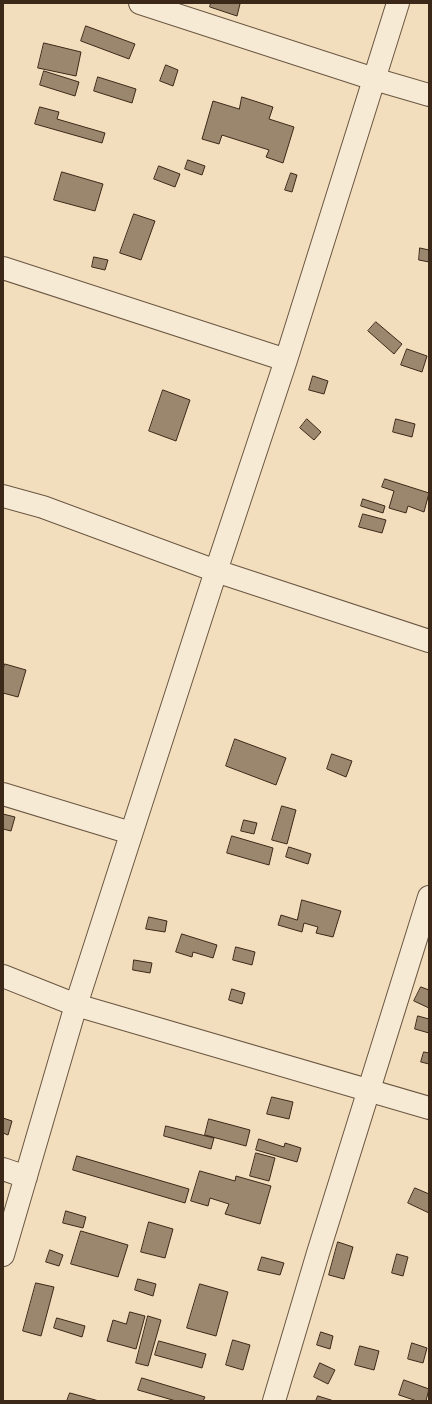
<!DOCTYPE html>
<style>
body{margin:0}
#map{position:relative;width:432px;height:1404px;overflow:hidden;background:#f2debd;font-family:"IM FELL Great Primer",serif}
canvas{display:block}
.frame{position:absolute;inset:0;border:4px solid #3c2818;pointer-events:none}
</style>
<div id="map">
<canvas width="432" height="1404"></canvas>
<div class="frame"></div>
</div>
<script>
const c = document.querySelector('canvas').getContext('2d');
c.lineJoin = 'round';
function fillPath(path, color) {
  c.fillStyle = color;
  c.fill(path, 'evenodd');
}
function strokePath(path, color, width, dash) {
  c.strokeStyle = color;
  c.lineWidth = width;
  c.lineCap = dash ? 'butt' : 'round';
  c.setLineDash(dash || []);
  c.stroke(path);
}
const building = new Path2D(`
 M 211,3 L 237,3 L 240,4 L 237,16 L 210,7 Z
 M 86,26 L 135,44 L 129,59 L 81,41 Z
 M 44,43 L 81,52 L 76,76 L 38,68 Z
 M 166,65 L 178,70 L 173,86 L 160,81 Z
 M 44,71 L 79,82 L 75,96 L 40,85 Z
 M 98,77 L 136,89 L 132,103 L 94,91 Z
 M 242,97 L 273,107 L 269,119 L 294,127 L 283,163 L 266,157 L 269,150 L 222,135 L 219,144 L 202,139 L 213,101 L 239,109 Z
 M 40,107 L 59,112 L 57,119 L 105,133 L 102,143 L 35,124 Z
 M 188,160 L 205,166 L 202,175 L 185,169 Z
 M 159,166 L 180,174 L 175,187 L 154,179 Z
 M 62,172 L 103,184 L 95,211 L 54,200 Z
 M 291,173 L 297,175 L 292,192 L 285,190 Z
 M 134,214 L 155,221 L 141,260 L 120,253 Z
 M 420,248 L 429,250 L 429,262 L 419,260 Z
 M 94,257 L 108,260 L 105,270 L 92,267 Z
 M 376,322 L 402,344 L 394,354 L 368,331 Z
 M 407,349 L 427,356 L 422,372 L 401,365 Z
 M 313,376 L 328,381 L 324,394 L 309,390 Z
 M 163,390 L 190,400 L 176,441 L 149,431 Z
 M 307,419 L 321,432 L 314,440 L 300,428 Z
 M 396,419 L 415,424 L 412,437 L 393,432 Z
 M 385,479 L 429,493 L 424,512 L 408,506 L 406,513 L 389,508 L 394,491 L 382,487 Z
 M 363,499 L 385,506 L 383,513 L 361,506 Z
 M 363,514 L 386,520 L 382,533 L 359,527 Z
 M 5,664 L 26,670 L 18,697 L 3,693 L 3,670 Z
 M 235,739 L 286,758 L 276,785 L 226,766 Z
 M 332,754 L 352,761 L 346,777 L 327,769 Z
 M 282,806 L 296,810 L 287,844 L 272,840 Z
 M 3,814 L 15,817 L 11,831 L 3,829 Z
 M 244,820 L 257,823 L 254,834 L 241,831 Z
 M 232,836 L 273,848 L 269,865 L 227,853 Z
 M 289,847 L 311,854 L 308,864 L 286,857 Z
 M 302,900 L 341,911 L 333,937 L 316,933 L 318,927 L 304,923 L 302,932 L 278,925 L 281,915 L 297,920 Z
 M 149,917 L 167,921 L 165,932 L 146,929 Z
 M 182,934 L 217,945 L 213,958 L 193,952 L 192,957 L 176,952 Z
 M 236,947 L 255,952 L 252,965 L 233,960 Z
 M 134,960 L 152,963 L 150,973 L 133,970 Z
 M 421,987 L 429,990 L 429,1008 L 414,1001 Z
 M 232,989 L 245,993 L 242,1004 L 229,1000 Z
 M 418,1016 L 429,1019 L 429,1033 L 415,1029 Z
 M 424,1052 L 429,1053 L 429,1064 L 421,1062 Z
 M 272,1097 L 293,1102 L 289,1119 L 267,1114 Z
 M 3,1118 L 12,1121 L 8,1135 L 3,1133 Z
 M 209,1119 L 250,1130 L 246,1146 L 205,1135 Z
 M 166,1126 L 214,1138 L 211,1149 L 164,1136 Z
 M 259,1139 L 284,1147 L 285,1143 L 301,1148 L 297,1162 L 256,1150 Z
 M 256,1153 L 275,1158 L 269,1181 L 250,1176 Z
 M 77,1156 L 189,1189 L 185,1203 L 73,1170 Z
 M 200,1171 L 235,1181 L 236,1176 L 271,1186 L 260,1224 L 225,1214 L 229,1204 L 210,1198 L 208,1206 L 191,1201 Z
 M 415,1188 L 429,1194 L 429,1213 L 408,1203 Z
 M 66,1211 L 86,1217 L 83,1228 L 63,1223 Z
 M 149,1222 L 173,1229 L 165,1258 L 141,1252 Z
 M 81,1231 L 128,1245 L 118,1277 L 71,1264 Z
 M 338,1242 L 353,1247 L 344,1279 L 329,1275 Z
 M 50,1250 L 63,1255 L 59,1266 L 46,1262 Z
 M 397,1254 L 408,1257 L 403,1276 L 392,1273 Z
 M 262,1257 L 284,1263 L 280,1275 L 258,1270 Z
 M 138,1279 L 156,1284 L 153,1296 L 135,1290 Z
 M 36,1283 L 54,1287 L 41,1336 L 23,1331 Z
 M 200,1284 L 228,1292 L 216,1336 L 187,1328 Z
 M 130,1312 L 145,1316 L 136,1349 L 107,1341 L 113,1320 L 126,1324 Z
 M 148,1316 L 161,1320 L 148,1366 L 136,1363 Z
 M 57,1318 L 85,1326 L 82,1337 L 54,1328 Z
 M 321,1332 L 333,1336 L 330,1349 L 317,1345 Z
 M 233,1340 L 250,1345 L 243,1370 L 226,1365 Z
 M 159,1341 L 206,1354 L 202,1368 L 155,1355 Z
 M 412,1343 L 427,1348 L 423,1363 L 408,1359 Z
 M 360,1346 L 379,1351 L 374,1370 L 355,1365 Z
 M 320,1363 L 335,1370 L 328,1384 L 314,1377 Z
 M 142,1378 L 205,1397 L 203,1401 L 176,1401 L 138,1390 Z
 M 404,1380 L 429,1389 L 426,1401 L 417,1401 L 399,1395 Z
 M 70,1393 L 99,1401 L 67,1401 Z
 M 318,1396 L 334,1401 L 316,1401 Z`);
const minor = new Path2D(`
 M 140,3 L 374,79 L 429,95
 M 3,268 L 286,360
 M 3,496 L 43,507 L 216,571 L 429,641
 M 3,794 L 131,833
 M 3,976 L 76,1005 L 429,1108
 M 3,1169 L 26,1177
 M 3,1255 L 76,1005 L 216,571 L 286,360 L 398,3
 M 274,1401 L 318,1253 L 429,897`);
fillPath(building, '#9b876e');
strokePath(building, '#3c2818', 1);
strokePath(minor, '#6a5641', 24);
strokePath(minor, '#f7ead4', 22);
</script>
